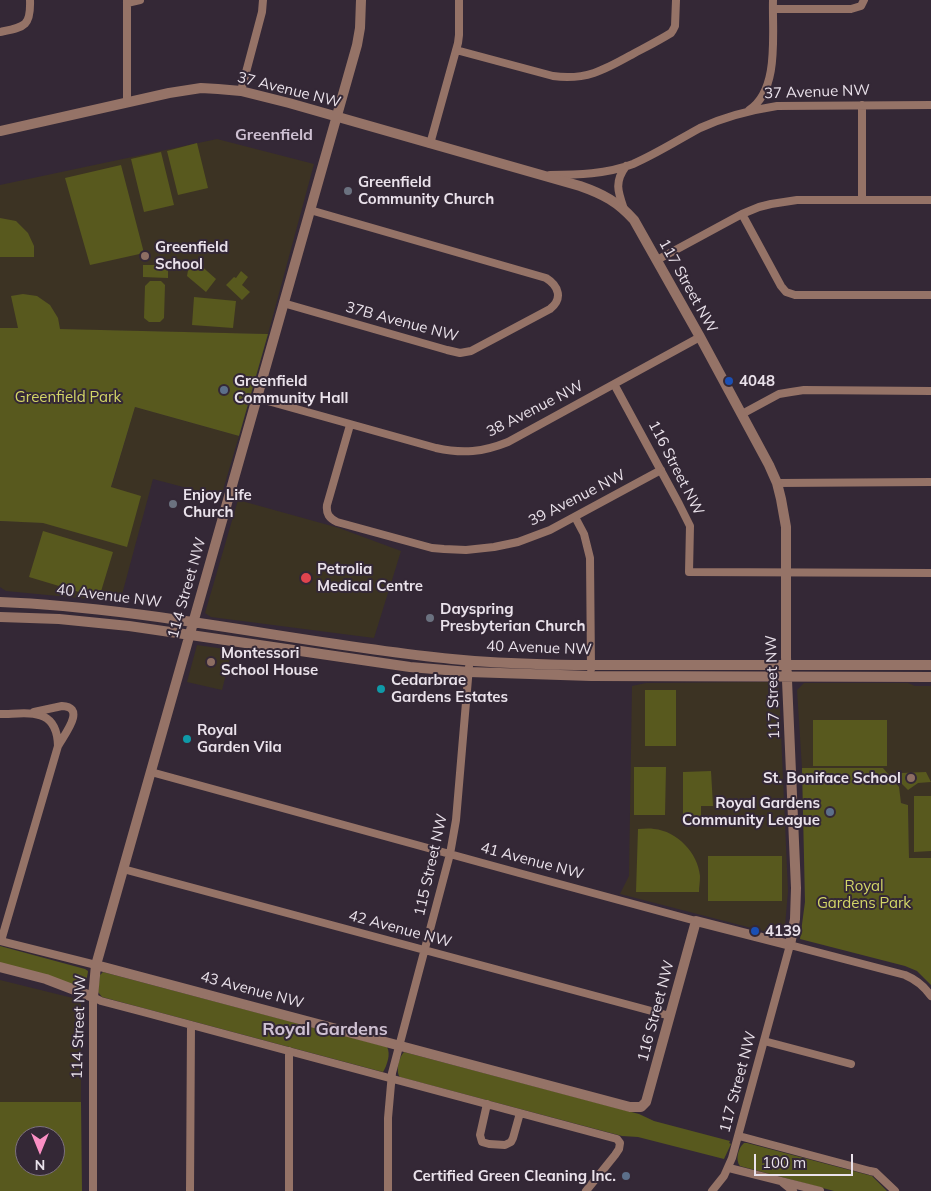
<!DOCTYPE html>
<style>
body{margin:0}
#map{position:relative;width:931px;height:1191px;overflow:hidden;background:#342836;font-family:Mulish,sans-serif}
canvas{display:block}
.north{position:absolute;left:15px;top:1126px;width:50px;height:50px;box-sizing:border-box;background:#342836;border:1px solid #7d727e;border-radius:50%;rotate:180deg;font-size:14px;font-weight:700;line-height:20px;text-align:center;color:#eae2eb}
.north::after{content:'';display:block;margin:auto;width:18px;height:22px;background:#fb8fc4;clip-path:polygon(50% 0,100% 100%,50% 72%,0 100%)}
.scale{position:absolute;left:754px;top:1154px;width:99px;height:22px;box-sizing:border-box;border:2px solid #eae2eb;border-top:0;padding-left:6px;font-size:15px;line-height:18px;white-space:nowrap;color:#eae2eb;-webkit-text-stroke:4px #342836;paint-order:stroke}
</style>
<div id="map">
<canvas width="931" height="1191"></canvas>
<div class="north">N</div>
<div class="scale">100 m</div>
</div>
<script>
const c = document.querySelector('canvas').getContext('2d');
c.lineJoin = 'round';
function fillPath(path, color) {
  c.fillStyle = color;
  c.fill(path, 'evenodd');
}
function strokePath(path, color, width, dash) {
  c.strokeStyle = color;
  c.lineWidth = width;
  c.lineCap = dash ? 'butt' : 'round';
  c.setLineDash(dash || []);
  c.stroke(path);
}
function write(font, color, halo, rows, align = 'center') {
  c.font = font + ' Mulish,sans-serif';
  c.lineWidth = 4;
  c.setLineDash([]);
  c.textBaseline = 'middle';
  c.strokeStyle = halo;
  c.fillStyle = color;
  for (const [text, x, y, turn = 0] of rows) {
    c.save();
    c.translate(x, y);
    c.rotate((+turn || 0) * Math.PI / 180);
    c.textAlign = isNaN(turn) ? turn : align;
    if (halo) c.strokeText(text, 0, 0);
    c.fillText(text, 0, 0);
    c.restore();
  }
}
const commercial = new Path2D(`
 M 238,500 L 339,528 L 401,551 L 374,638 L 211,617 L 205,613 Z
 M 197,645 L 232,650 L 222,690 L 187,682 Z`);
const education = new Path2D(`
 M 217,139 L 314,164 L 268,334 L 0,328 L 0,185 Z
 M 135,407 L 239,436 L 221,497 L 153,479 L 120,602 L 6,591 L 0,587 L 0,521 L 100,525 Z
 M 770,682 L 779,688 L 788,891 L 785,926 L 771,933 L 620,894 L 629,876 L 632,686 L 646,683 Z
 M 804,683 L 908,683 L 915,686 L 931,686 L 931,858 L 909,858 L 908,805 L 901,803 L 883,769 L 802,768 L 797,690 Z
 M 0,980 L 81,1000 L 81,1102 L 29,1102 L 0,1135 Z`);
const green = new Path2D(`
 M 197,143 L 208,188 L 178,195 L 167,151 Z
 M 161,152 L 174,205 L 144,212 L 131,159 Z
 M 121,165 L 144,253 L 90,265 L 65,178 Z
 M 0,218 L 16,221 L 28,233 L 34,246 L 34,257 L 0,257 Z
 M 194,262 L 198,263 L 216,279 L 206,292 L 187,276 L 189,265 Z
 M 143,265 L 168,265 L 168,278 L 143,277 Z
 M 241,271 L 248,277 L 242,285 L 250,292 L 242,300 L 226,285 L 234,277 L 236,278 Z
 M 150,281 L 161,281 L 165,285 L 164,318 L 160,322 L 149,322 L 144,318 L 145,286 Z
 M 23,294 L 37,296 L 50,305 L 58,318 L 60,329 L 268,334 L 239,436 L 135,407 L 111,487 L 141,496 L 127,547 L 43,523 L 0,521 L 0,328 L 18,328 L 11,296 Z
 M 194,297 L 236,301 L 233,328 L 192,325 Z
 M 43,531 L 113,552 L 99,598 L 29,577 Z
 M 645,690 L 676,690 L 676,746 L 645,746 Z
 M 813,720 L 887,720 L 887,766 L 813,766 Z
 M 634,767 L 666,767 L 665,815 L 634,815 Z
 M 802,768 L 883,768 L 899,787 L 901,803 L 908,805 L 909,858 L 931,858 L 931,985 L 917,971 L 905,966 L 800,939 L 805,902 Z
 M 711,771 L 713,806 L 701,806 L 701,816 L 683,816 L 683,772 Z
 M 926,772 L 931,782 L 918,783 L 908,790 L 900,782 L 901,773 Z
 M 914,796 L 931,796 L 931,851 L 914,852 Z
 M 638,829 C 643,829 648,828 654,829 C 677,831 698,853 700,876 C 700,882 699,887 699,892 L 636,892 Z
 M 708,856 L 782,856 L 782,901 L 708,901 Z
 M 0,946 L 85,969 L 88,971 C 87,980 85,986 73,985 L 0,963 Z
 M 103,972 L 387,1047 C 391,1054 387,1065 383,1072 L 379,1071 L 102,997 L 98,992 L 100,975 Z
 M 404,1052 L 639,1114 L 654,1121 L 730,1141 L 729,1143 L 731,1144 L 724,1159 L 638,1137 L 622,1136 L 400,1077 L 399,1076 C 396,1069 399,1057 404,1052 Z
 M 0,1102 L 81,1102 L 82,1191 L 0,1191 ZM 25,1136 L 55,1136 L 55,1166 L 25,1166 Z
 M 744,1143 L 747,1143 L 872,1176 L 887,1191 L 834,1191 L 740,1166 C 735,1160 738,1148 744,1143 Z`);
const minor = new Path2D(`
 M 127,0 L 127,102
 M 127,3 L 140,0
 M 773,9 L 851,9 L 861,6 L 864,0
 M 0,32 C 24,27 31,27 30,0
 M 456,50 L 553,76 C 586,81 606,69 633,54 C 646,47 658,41 671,33 L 673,30 L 675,26 L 676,0
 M 241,91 L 262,12 L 263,0
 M 749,110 C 780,90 772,33 773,0
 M 430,144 L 458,43 L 459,35 L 459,0
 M 550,175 C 577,175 607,174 633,164 C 656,154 678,140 700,128 C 724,117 751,110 777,106 L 931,105
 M 862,200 L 862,105
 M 624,209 C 618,192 614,182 626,166
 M 742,214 L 781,286 L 786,292 L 795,295 L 931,295
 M 657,260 L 742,214 L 759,207 L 771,204 L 797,200 L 931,200
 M 283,303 L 447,350 L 460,353 L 471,351 L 550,309 C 563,299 559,286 546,278 L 310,210
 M 614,384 L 679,504 L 690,526 L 689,572 L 931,573
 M 257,398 L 436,448 C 463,454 483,452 508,442 L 700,337
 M 742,414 L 779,394 L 791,392 L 804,390 L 931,391
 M 350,425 L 327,505 C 326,514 329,518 337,522 L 432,548 L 444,549 L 466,550 L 494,547 L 518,542 L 550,530 L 661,470
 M 777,483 L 931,482
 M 575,517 L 584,534 L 590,558 L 591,669
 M 34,712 L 62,706 C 87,707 64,735 58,746
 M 0,714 C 28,714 57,706 58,746 L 1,941
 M 151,772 L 519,873 L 696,921
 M 123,869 L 670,1016
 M 0,941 L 96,965
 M 764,1041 L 851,1064
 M 289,1051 L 289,1191
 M 487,1104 L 480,1135 L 482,1142 L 489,1144 L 505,1145 L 511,1142 L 513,1138 L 520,1113
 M 739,1136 L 870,1171 L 875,1172 L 895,1191
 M 729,1168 L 820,1191
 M 783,1183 L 793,1191
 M 93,1191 L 93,997 L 101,1001 L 143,1012 L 617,1139 L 620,1143 L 619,1149 L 615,1155 L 586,1191
 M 190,1191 L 191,1025
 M 388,1191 L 388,1118 L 392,1073 L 450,854 L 456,820 L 469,667
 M 712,1191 L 724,1176 L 732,1158 L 790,945 L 905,975 C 917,980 924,986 931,996`);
const tertiary = new Path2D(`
 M 0,131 L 169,93 L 201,88 L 218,89 L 241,91 L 289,103 L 580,186 C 603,194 618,202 634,220 L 700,337 L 769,465 L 777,483 L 781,499 L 786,527 L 786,657 L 796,888 L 795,919 L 790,945 L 696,921 L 646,1102 L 641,1107 L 630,1107 L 96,965
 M 0,602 C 152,608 301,644 452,659 C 525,666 599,665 673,665 C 759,665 845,665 931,665
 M 0,617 L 59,619 L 129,626 L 410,667 L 469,672 L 591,676 L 931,677
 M 0,967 L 46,979 L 93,997 L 96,965 L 357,45 L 360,28 L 361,0`);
const markers = [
 [348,191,5,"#6b7280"],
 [145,256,5,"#8d6e63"],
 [729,381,5,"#1a4fb4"],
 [224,390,5,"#5c6f8a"],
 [173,504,5,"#6b7280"],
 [306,578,6,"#e0444e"],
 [430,618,5,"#6b7280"],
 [211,662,5,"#8d6e63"],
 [381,689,5,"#0f9aa8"],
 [187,739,5,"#0f9aa8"],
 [911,778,5,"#8d6e63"],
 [830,812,5,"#5c6f8a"],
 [755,931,5,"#1a4fb4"],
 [626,1176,5,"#5c6f8a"]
];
const streetNames = [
 ["37 Avenue NW",289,90,14],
 ["37 Avenue NW",817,92,-2],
 ["117 Street NW",688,286,61],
 ["37B Avenue NW",402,322,15],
 ["38 Avenue NW",535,409,-27],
 ["116 Street NW",676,468,63],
 ["39 Avenue NW",577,498,-27],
 ["114 Street NW",187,588,-74],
 ["40 Avenue NW",109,596,7],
 ["40 Avenue NW",539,648,2],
 ["117 Street NW",773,687,-92],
 ["41 Avenue NW",532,861,15],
 ["115 Street NW",431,865,-77],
 ["42 Avenue NW",400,929,15],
 ["43 Avenue NW",252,990,15],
 ["116 Street NW",656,1011,-75],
 ["114 Street NW",79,1027,-88],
 ["117 Street NW",738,1082,-75]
];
const poiNames = [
 ["Greenfield",358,182],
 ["Community Church",358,199],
 ["Greenfield",155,247],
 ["School",155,264],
 ["Greenfield",234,381],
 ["Community Hall",234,398],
 ["4048",739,381],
 ["Enjoy Life",183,495],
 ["Church",183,512],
 ["Petrolia",317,569],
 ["Medical Centre",317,586],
 ["Dayspring",440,609],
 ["Presbyterian Church",440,626],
 ["Montessori",221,653],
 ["School House",221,670],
 ["Cedarbrae",391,680],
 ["Gardens Estates",391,697],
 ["Royal",197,730],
 ["Garden Vila",197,747],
 ["St. Boniface School",901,778,"right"],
 ["Royal Gardens",820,803,"right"],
 ["Community League",820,820,"right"],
 ["4139",765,931],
 ["Certified Green Cleaning Inc.",616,1176,"right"]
];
const parkNames = [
 ["Greenfield Park",68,397],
 ["Royal",864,886],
 ["Gardens Park",864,903]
];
const neighbourhoodNames = [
 ["Greenfield",274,135]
];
const quarterNames = [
 ["Royal Gardens",325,1030]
];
fillPath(commercial, '#3b3322');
fillPath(education, '#3c3323');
fillPath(green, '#58591e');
strokePath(minor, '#957367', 8);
strokePath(tertiary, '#957367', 10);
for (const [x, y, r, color] of markers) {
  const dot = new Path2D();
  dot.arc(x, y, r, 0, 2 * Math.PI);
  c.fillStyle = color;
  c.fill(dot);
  strokePath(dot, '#342836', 2);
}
write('15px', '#eae2eb', '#342836', streetNames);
write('bold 15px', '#eae2eb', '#342836', poiNames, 'left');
write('15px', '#d3d667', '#342836', parkNames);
write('bold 16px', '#cec0d2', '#342836', neighbourhoodNames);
write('bold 18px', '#cec0d2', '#342836', quarterNames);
</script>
